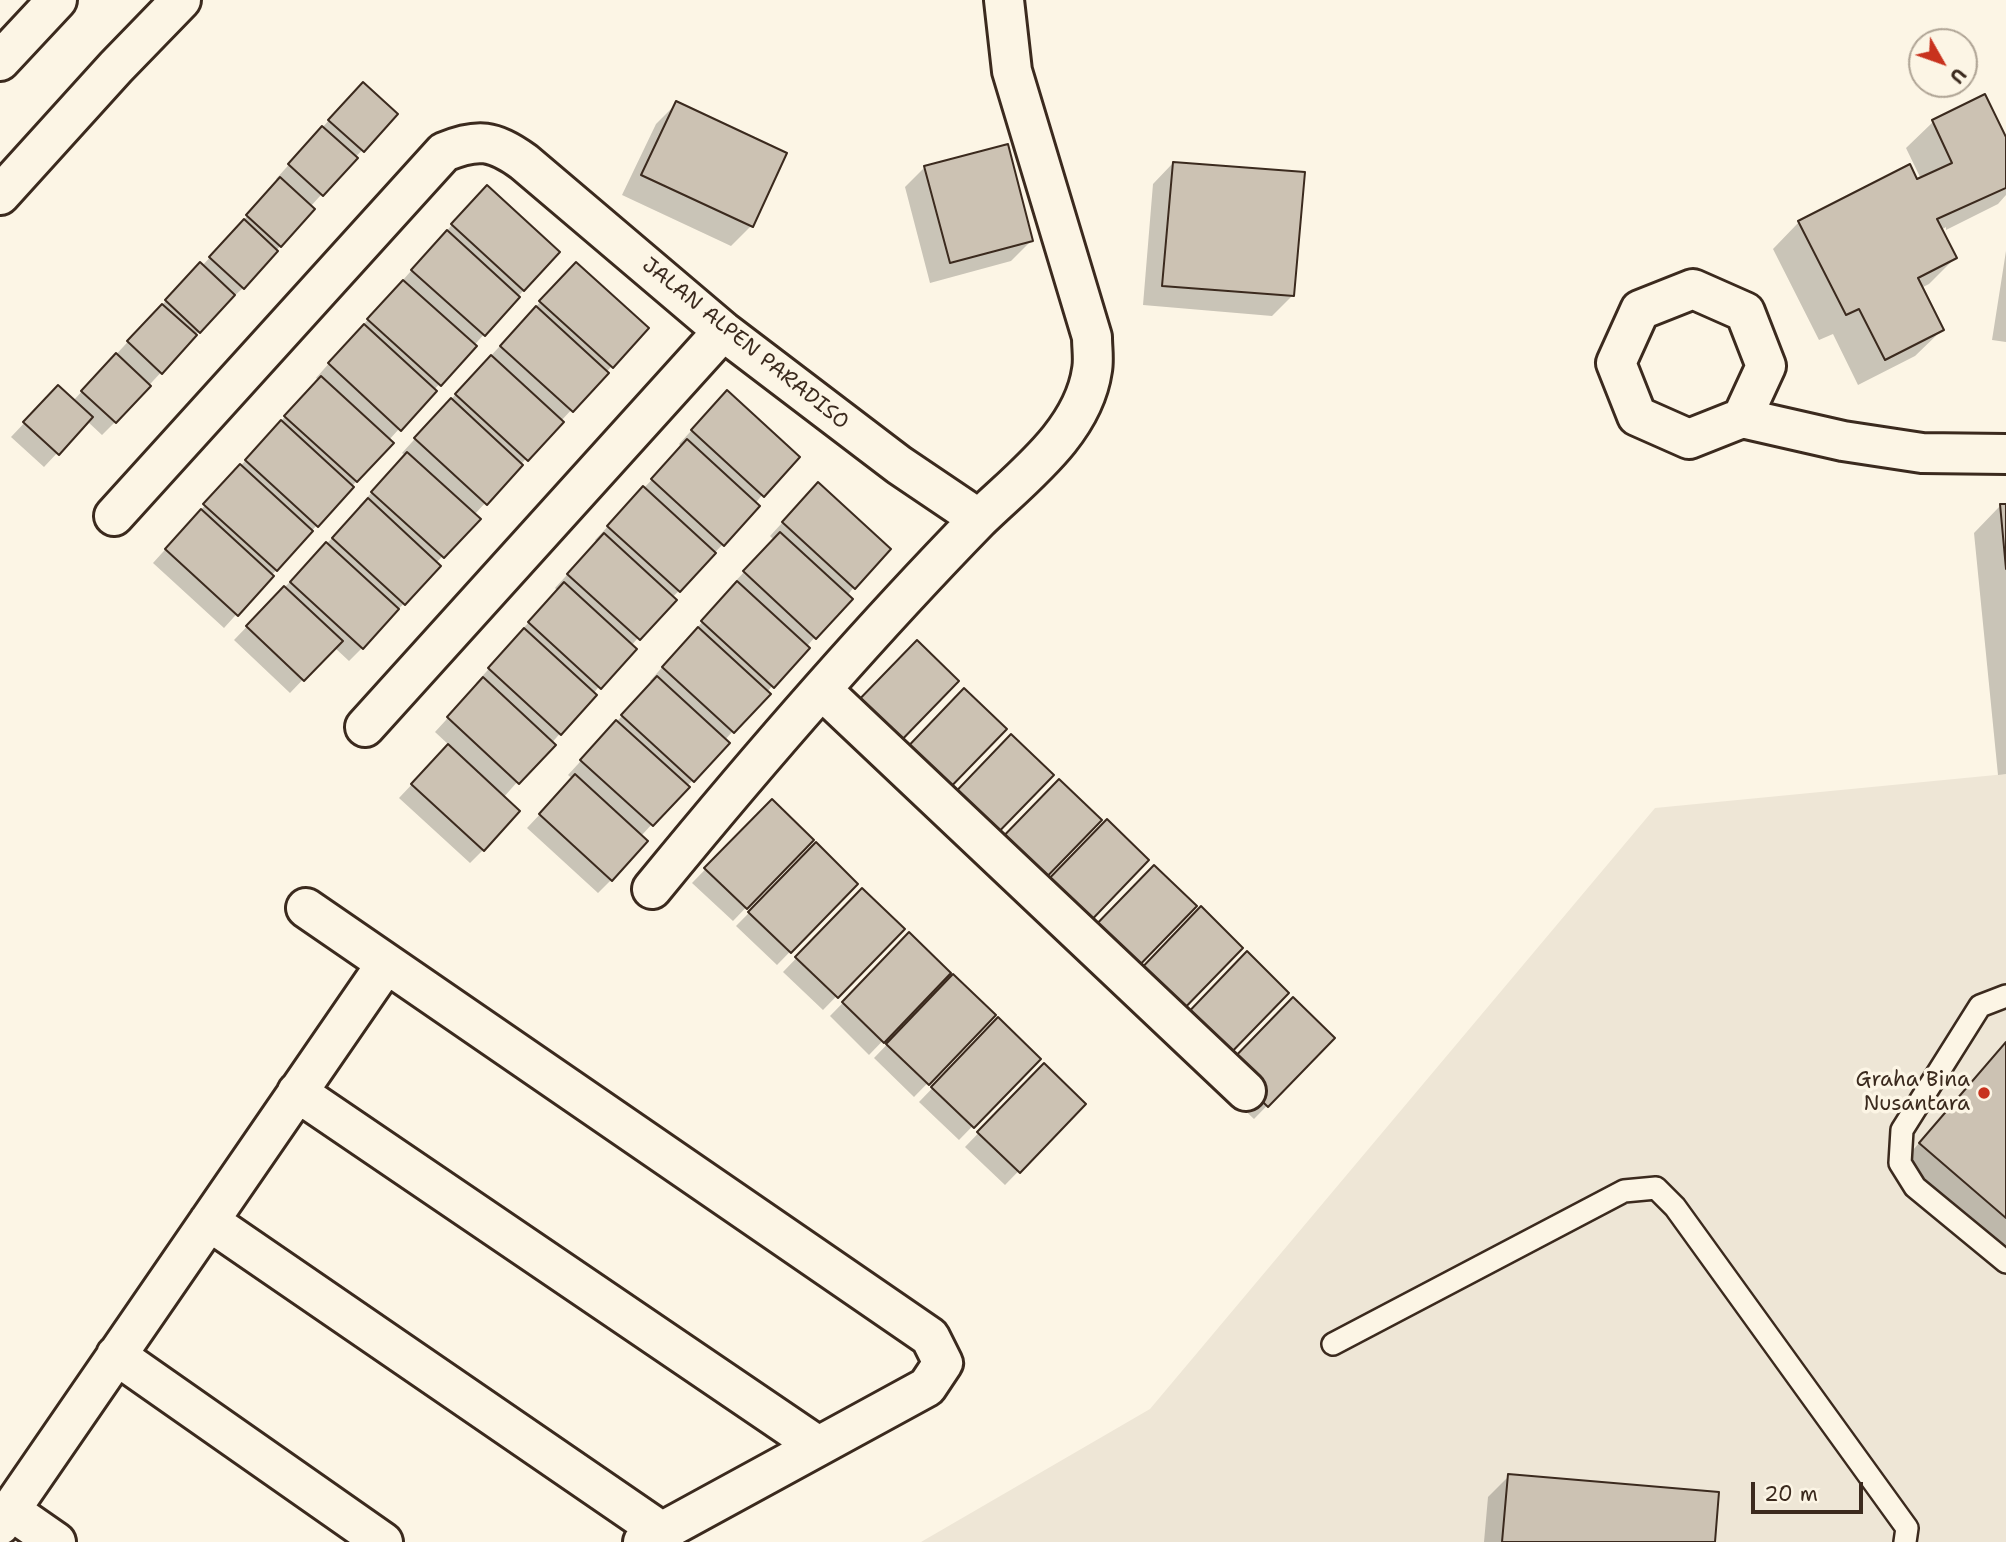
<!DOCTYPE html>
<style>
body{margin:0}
#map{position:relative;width:2006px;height:1542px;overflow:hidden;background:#fcf5e5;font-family:"Shantell Sans",sans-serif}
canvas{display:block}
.north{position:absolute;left:1908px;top:28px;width:70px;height:70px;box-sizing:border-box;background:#fcf5e5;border:2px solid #afa495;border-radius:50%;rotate:130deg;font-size:19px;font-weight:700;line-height:28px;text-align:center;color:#3b2a1e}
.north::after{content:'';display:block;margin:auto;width:24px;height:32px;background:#c8321e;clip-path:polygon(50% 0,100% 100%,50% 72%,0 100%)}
.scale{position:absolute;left:1751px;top:1482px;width:112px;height:32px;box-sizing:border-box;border:4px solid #3b2a1e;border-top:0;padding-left:9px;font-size:21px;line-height:24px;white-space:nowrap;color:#3b2a1e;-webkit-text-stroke:5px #fcf5e5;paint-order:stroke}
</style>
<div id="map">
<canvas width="2006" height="1542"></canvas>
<div class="north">U</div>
<div class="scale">20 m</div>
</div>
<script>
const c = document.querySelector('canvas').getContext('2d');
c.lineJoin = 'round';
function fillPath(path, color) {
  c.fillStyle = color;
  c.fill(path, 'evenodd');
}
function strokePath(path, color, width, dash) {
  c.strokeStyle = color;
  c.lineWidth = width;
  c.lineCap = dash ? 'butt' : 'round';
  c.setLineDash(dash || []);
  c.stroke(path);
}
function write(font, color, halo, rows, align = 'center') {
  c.font = font + ' "Shantell Sans",sans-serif';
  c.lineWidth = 7;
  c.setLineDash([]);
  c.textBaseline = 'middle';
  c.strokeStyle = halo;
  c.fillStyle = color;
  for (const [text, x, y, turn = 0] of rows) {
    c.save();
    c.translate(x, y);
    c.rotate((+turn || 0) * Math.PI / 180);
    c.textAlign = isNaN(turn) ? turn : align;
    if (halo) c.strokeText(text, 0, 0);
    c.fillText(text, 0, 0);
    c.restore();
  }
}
const built = new Path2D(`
 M 2006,774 L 2006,1542 L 921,1542 L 1150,1409 L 1655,808 Z`);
const shadow = new Path2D(`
 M 349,98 L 395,114 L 310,207 L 313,209 L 243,288 L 229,301 L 228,300 L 115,422 L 102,435 L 87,421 L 44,467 L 11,437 L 45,401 L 73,401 L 187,278 L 202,266 L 235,230 L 278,181 L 276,179 Z
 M 676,104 L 751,226 L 731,246 L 622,195 L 656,124 Z
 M 1933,122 L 2006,141 L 2006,195 L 1998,204 L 1946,230 L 1946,227 L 1941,230 L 1955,258 L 1929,284 L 1921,288 L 1942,330 L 1915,356 L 1858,385 L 1833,334 L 1819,340 L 1773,249 L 1799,222 L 1921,179 L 1906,148 Z
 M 1173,163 L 1293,295 L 1272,316 L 1143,305 L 1153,184 Z
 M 925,167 L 1031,241 L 1011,261 L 930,283 L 905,187 Z
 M 474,200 L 558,252 L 389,440 L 391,443 L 224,628 L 153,563 L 318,380 L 316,378 Z
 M 2006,251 L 2006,342 L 1992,340 Z
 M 563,277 L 647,328 L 474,515 L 478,519 L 436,563 L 439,566 L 362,648 L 349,661 L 334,647 L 290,693 L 234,640 L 361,508 L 359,506 L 406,456 L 402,453 Z
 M 714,406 L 762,495 L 723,544 L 672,598 L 631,646 L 593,694 L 594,695 L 503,798 L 483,850 L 470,863 L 399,798 L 449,745 L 435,732 L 478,685 L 476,683 L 517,638 L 516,636 L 558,591 L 555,588 L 597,542 L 595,540 L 676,454 L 682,447 L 679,444 Z
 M 805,498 L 854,587 L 815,637 L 725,740 L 727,743 L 641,836 L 611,880 L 598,893 L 527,828 L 573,779 L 568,775 L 652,683 L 650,681 L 733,587 L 731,586 L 774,540 L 770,536 Z
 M 2000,506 L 2006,506 L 2006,774 L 1998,775 L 1974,533 Z
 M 772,801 L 811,840 L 733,921 L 692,883 Z
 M 816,845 L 856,884 L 777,965 L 736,926 Z
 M 862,890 L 902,929 L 823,1010 L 783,972 Z
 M 909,935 L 948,973 L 869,1055 L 830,1016 Z
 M 953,976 L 993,1016 L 914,1097 L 874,1058 Z
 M 998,1020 L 1038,1059 L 959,1140 L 919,1102 Z
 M 1333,1038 L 1254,1119 L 1214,1081 Z
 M 2006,1042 L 2006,1255 L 1901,1164 Z
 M 1044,1065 L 1084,1104 L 1005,1185 L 965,1147 Z
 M 1509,1476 L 1713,1542 L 1484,1542 L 1488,1497 Z`);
const building = new Path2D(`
 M 363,82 L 398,114 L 364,152 L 328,120 Z
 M 1985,94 L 2006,137 L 2006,188 L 1937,219 L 1957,258 L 1918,278 L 1944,330 L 1885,360 L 1859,309 L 1846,315 L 1798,221 L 1910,164 L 1917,179 L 1952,163 L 1932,120 Z
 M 676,101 L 787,153 L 753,227 L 641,175 Z
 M 322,126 L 358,158 L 323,196 L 288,164 Z
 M 1008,144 L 1033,241 L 950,263 L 924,166 Z
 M 1173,162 L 1305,172 L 1294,296 L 1162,286 Z
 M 280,177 L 315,209 L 281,247 L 246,215 Z
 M 487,185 L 560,252 L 524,291 L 451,224 Z
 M 244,219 L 278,251 L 244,289 L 209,257 Z
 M 447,230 L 520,297 L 485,336 L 411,270 Z
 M 200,262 L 235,295 L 200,333 L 165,300 Z
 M 576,262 L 649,328 L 613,368 L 539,301 Z
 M 403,280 L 477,346 L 441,386 L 367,319 Z
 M 162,304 L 197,335 L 162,374 L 127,341 Z
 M 536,306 L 609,373 L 573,412 L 500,346 Z
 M 364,324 L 437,391 L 401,431 L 328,363 Z
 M 116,353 L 151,386 L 116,423 L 81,391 Z
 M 491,355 L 564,422 L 528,461 L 455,394 Z
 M 321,376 L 394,443 L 357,482 L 284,416 Z
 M 58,385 L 93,417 L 59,455 L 23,422 Z
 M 727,390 L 800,457 L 764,497 L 691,430 Z
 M 451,398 L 523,465 L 487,505 L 414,438 Z
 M 281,420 L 354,487 L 318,527 L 245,460 Z
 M 687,439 L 760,506 L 724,546 L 651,479 Z
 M 407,452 L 481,519 L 444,558 L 371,492 Z
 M 240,464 L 313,531 L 277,571 L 203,504 Z
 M 818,482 L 891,549 L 855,589 L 782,522 Z
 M 643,486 L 716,553 L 680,592 L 607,526 Z
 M 368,498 L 441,566 L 405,605 L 332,538 Z
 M 2000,504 L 2006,504 L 2006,569 Z
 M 201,509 L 274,576 L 238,616 L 165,549 Z
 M 780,532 L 853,599 L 816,639 L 743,571 Z
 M 604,533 L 677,600 L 640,640 L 567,574 Z
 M 326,542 L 399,609 L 363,649 L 290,582 Z
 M 737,581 L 810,648 L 774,688 L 701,621 Z
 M 564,582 L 637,649 L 601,689 L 528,622 Z
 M 284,586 L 343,641 L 304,681 L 246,626 Z
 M 698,627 L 771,694 L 734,733 L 662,667 Z
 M 524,628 L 597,695 L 561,735 L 488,668 Z
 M 917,640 L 959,681 L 892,750 L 850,709 Z
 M 657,676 L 730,743 L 694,782 L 621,715 Z
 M 483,677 L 556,745 L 519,784 L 447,717 Z
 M 964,688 L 1007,729 L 939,799 L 897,758 Z
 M 616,720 L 690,787 L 653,826 L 580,760 Z
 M 1011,734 L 1054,775 L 986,845 L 944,804 Z
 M 448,744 L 520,811 L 484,851 L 411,784 Z
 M 575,774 L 648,841 L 612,881 L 539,814 Z
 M 1059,779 L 1102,820 L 1035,889 L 992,848 Z
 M 772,799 L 814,840 L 747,909 L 704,868 Z
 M 1107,819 L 1149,860 L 1082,930 L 1039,889 Z
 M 816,842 L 858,884 L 791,953 L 748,912 Z
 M 1154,865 L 1197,906 L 1130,975 L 1087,934 Z
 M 862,888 L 905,929 L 838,998 L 795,957 Z
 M 1201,906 L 1243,948 L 1176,1017 L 1134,976 Z
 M 909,932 L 951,973 L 884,1043 L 842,1002 Z
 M 1247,951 L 1289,993 L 1222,1062 L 1180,1021 Z
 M 953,974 L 996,1015 L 929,1085 L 886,1044 Z
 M 1293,997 L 1335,1038 L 1268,1107 L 1226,1066 Z
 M 998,1017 L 1041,1059 L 974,1128 L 931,1087 Z
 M 2006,1042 L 2006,1218 L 1919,1143 Z
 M 1044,1063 L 1086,1104 L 1020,1173 L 977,1132 Z
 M 1508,1474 L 1719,1492 L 1715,1542 L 1502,1542 Z`);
const lane = new Path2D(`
 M 2006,996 L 1980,1006 L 1902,1130 L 1900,1163 L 1915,1187 L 2006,1262
 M 1333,1344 L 1624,1191 L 1656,1188 L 1675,1207 L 1907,1528 L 1905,1542`);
const street = new Path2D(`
 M 0,61 L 57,0
 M 0,195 L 116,67 L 181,0
 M 1742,418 L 1766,366 L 1745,312 L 1693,289 L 1640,310 L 1616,363 L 1637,416 L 1689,439 L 1742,418 L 1843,441 L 1922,453 L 2006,454
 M 114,516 L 444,152 C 478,138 494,140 524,162 L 723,331 L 899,465 L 979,519 C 1021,478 1083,433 1092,370 C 1094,360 1092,348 1092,337 L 1012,71 L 1004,0
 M 822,690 L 1246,1091
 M 365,727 L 723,331
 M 652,889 C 756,762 864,637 979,519
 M 306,908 L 930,1337 L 943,1363 L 927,1387 L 643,1542
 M 297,1092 L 818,1446
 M 209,1221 L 662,1532
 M 116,1355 L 383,1542
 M 10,1510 L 56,1542
 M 0,1525 L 386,964`);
const markers = [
 [1984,1093,7,"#c8321e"]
];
const streetNames = [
 ["JALAN ALPEN PARADISO",745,344,39]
];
const poiNames = [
 ["Graha Bina",1970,1081],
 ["Nusantara",1970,1105]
];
fillPath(built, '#eee6d6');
fillPath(shadow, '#0003');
fillPath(building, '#ccc2b3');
strokePath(building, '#3b2a1e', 2);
strokePath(lane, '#3b2a1e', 26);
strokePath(street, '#3b2a1e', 44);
strokePath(lane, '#fcf5e5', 21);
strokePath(street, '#fcf5e5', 38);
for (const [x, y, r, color] of markers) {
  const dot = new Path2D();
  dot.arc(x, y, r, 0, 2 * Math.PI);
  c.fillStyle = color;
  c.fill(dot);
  strokePath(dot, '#fcf5e5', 2.5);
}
write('21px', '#3b2a1e', '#fcf5e5', streetNames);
write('21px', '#3b2a1e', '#fcf5e5', poiNames, 'right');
</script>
